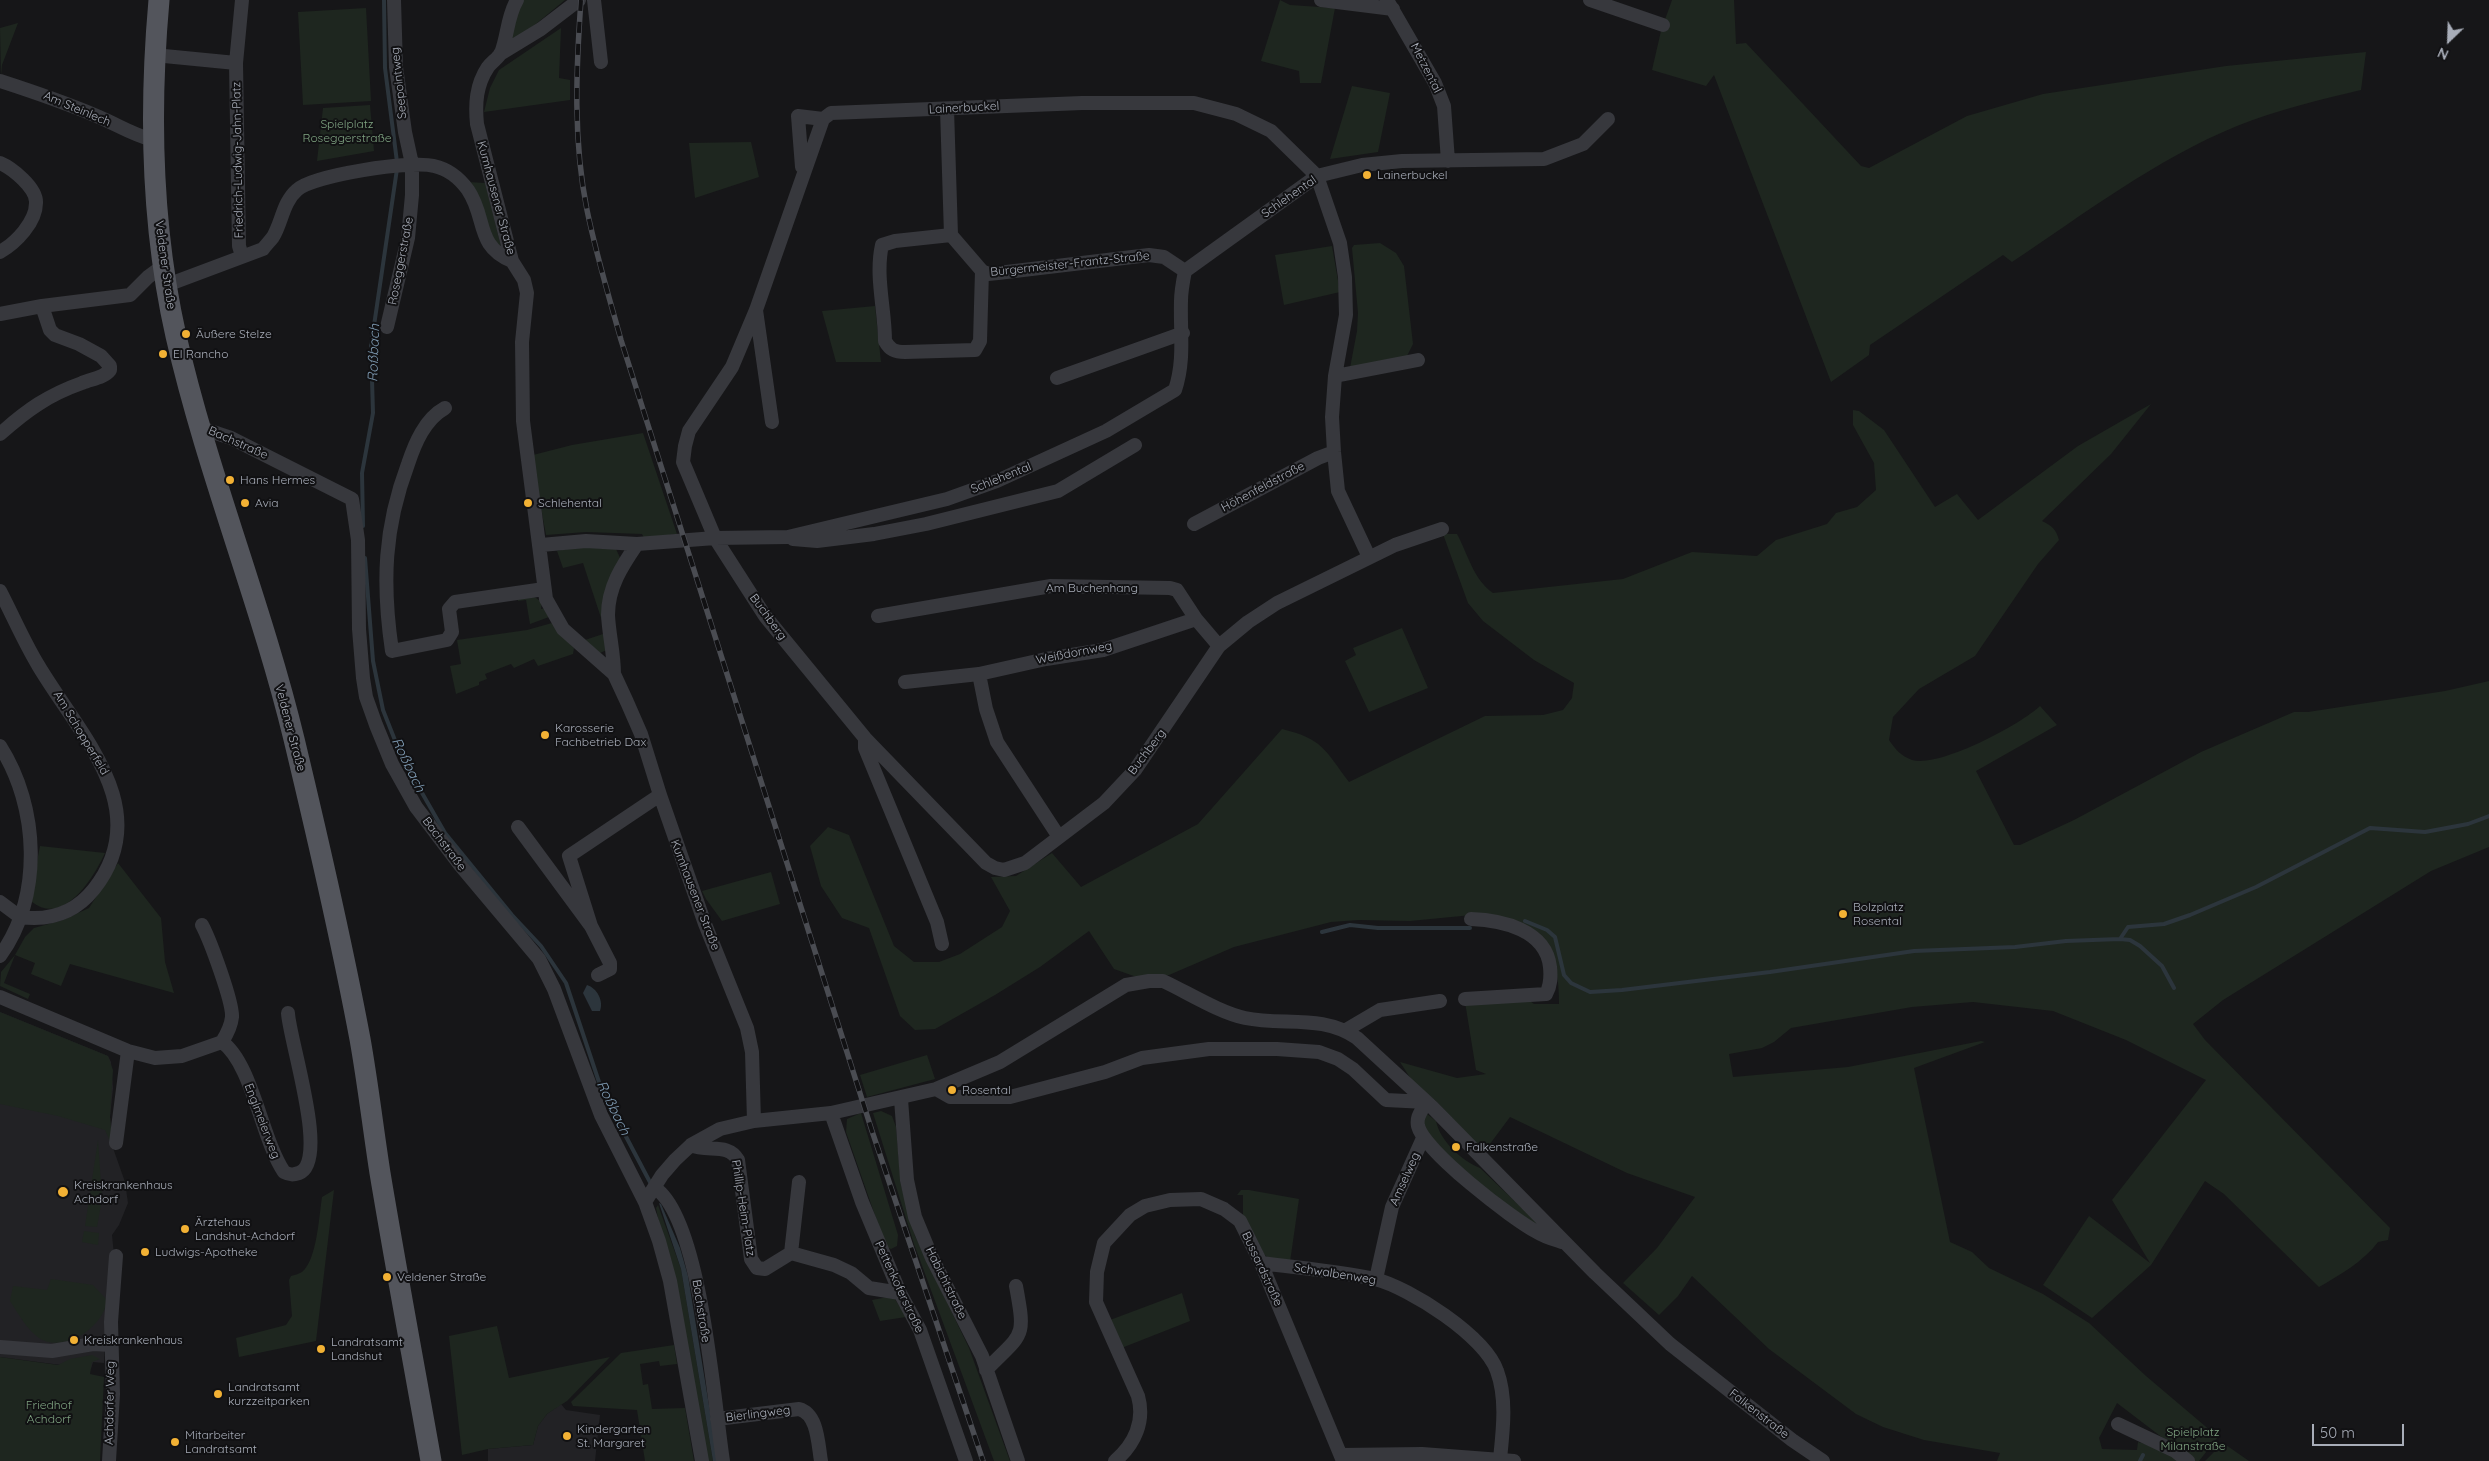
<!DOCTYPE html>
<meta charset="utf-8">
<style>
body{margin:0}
#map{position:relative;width:2489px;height:1461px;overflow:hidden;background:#161618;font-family:Quicksand,sans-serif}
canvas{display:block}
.north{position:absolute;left:2424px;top:15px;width:50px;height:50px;-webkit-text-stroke:4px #111113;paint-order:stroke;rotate:204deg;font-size:14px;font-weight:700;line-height:20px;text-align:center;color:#a8adb8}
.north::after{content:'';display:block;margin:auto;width:18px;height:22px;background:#a8adb8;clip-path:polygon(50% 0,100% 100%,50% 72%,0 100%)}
.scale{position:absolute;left:2312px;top:1424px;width:92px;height:22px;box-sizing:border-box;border:2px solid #a8adb8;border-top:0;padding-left:6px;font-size:15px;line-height:18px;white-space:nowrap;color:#a8adb8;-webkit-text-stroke:4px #111113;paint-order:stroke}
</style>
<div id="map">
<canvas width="2489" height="1461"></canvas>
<div class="north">N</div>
<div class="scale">50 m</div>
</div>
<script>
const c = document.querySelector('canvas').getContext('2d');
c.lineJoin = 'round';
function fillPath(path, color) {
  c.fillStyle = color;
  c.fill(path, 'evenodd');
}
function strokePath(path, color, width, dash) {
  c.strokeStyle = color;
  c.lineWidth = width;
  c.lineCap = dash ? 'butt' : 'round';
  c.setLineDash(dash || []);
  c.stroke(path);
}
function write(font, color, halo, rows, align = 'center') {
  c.font = font + ' Quicksand,sans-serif';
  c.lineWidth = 4;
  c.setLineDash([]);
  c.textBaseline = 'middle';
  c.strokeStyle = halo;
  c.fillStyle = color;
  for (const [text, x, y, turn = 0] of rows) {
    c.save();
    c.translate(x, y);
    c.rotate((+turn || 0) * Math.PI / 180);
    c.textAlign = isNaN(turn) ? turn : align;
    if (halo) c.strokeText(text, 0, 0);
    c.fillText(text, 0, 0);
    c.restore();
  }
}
const built = new Path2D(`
 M 0,1012 L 108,1056 L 111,1062 L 113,1088 L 110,1117 L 113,1148 L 125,1182 L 128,1203 L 119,1225 L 112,1235 L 114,1255 L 106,1306 L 104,1363 L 93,1362 L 91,1369 L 0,1357 Z
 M 561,1404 L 566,1410 L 600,1415 L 595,1461 L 488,1461 L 488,1449 L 533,1445 L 538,1426 L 547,1414 Z`);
const green = new Path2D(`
 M 523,0 L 565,0 L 514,42 L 508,36 Z
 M 1280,0 L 1290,5 L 1335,8 L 1321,83 L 1300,83 L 1299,71 L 1261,61 Z
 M 1672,0 L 1734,0 L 1736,44 L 1746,43 L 1861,166 L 1869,168 L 1967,116 L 2043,94 L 2226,66 L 2366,52 L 2361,90 C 2319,100 2277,110 2237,126 C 2156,159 2084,214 2012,262 L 2003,255 L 1870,345 L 1869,355 L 1831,382 L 1714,75 L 1706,86 L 1652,70 L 1661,31 Z
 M 366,8 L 371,101 L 303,105 L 298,12 Z
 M 18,23 L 2,65 L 1,76 L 0,28 Z
 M 561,28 L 559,78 L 570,80 L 570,100 L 484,112 L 490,88 L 499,70 Z
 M 1352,86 L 1390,93 L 1378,152 L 1330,159 Z
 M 370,105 L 374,151 L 317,161 L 323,108 Z
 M 751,142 L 759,177 L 695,198 L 689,143 Z
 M 468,182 L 485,183 L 501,246 L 496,244 Z
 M 1380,243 L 1396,253 L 1404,266 L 1413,344 L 1406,358 L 1350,368 L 1357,331 L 1358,313 L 1352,248 L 1354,245 Z
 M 1332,246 L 1340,292 L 1284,305 L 1275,255 Z
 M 875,306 L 881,362 L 836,362 L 822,311 Z
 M 2151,404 L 2111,454 L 2042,521 C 2052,526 2056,529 2059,540 L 2038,564 L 1975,656 L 1919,689 L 1893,717 L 1889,740 C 1895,749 1901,756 1912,760 C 1939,768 2020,725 2040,706 L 2057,725 L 1976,771 L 2014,845 L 2020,845 L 2074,820 L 2201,752 L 2294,712 L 2308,712 L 2445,691 L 2489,681 L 2489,847 L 2431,871 L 2223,1000 L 2193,1024 L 2205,1040 L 2390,1228 L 2388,1240 L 2378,1242 C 2364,1261 2340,1275 2319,1287 L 2224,1194 L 2205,1181 L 2151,1265 L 2092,1318 L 2043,1285 L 2089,1216 L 2150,1263 L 2112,1200 L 2206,1080 L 2126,1040 L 2053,1011 L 1973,1002 L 1912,1007 L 1791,1028 L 1774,1042 L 1762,1048 L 1729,1054 L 1733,1077 L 1848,1067 L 1981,1041 L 1985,1042 L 1914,1068 L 1950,1242 L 1972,1252 L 1989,1268 L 2043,1294 L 2089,1323 L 2146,1376 L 2218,1437 L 2199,1461 L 2193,1461 L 2117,1403 L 2099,1438 L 2102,1449 L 2137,1450 L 2138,1442 L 2161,1448 L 2183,1461 L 1997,1461 L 2000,1453 L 1924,1440 L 1883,1427 L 1856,1414 L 1769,1349 L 1692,1276 L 1678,1296 L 1659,1315 L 1623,1283 L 1657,1248 L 1695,1197 L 1627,1173 L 1510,1117 L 1484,1152 L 1435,1100 L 1416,1087 L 1400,1062 L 1457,1078 L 1486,1074 L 1476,1070 L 1465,1002 L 1530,1001 L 1534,1004 L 1559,1004 C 1559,983 1557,962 1547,944 L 1472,915 L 1410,921 L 1359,920 L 1331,922 L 1234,947 L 1169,975 L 1145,980 L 1114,969 L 1089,931 L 1040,967 L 995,995 L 935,1029 L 915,1030 L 900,1016 L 869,928 L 842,918 L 821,886 L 810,846 L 828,827 L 849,835 L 894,946 L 914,962 L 939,962 L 960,954 L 1002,927 L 1010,911 L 991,877 L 1016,876 L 1052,853 L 1081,887 L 1198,824 L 1282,729 C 1323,739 1325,750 1349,782 L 1485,716 L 1543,715 L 1563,710 L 1572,698 L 1574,683 L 1534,660 L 1483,621 L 1468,603 L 1443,534 L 1457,534 C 1468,554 1473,579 1493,593 L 1623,579 L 1692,552 L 1757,556 L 1776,540 L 1827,524 L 1836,513 L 1857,507 L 1876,490 L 1874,463 L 1853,425 L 1853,410 L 1859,411 L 1884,430 L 1935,507 L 1957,494 L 1978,520 L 2078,446 Z
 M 643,433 L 677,534 L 644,538 L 642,534 L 586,532 L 546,535 L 541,508 L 544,507 L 542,499 L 539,499 L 533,455 L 572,445 Z
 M 577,547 L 616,549 L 621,560 L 609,649 L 600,653 L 585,640 L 606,633 L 583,563 L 563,568 L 557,551 Z
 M 533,596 L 542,602 L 541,609 L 545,608 L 549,617 L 530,624 L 526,600 L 518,601 L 518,597 Z
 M 552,623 L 574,648 L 573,654 L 538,666 L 534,659 L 514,668 L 511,664 L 485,674 L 487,679 L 479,682 L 479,685 L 456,694 L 450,666 L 461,664 L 457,640 L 527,630 Z
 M 1402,628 L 1428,688 L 1369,712 L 1345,661 L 1356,655 L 1353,648 Z
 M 40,846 L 105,853 C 94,877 64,927 32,902 L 31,893 Z
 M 118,863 L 161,918 L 165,962 L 174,993 L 70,964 L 61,986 L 31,974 L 35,963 L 15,955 L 4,983 L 30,994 L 28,999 L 0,986 L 1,972 L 15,955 L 25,937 L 34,928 L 63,920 L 89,908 Z
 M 771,872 L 780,904 L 722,921 L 706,899 L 702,891 Z
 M 0,1012 L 108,1056 L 113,1070 L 110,1117 L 113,1148 L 105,1130 L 58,1116 L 0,1104 Z
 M 927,1055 L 935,1079 L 867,1097 L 860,1075 Z
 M 881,1111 L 892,1116 L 896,1127 L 901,1185 L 915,1236 L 969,1348 L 1010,1461 L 994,1461 L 914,1244 L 873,1113 Z
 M 861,1113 L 898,1235 L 897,1246 L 891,1249 L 886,1247 L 846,1132 L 847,1119 Z
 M 1427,1114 L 1436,1121 C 1440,1141 1462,1161 1480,1168 L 1546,1231 C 1506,1209 1450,1165 1422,1128 L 1424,1117 Z
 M 98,1140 L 102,1199 L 97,1227 L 85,1226 Z
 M 334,1190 L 316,1341 L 239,1357 L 236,1338 L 286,1325 L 292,1316 L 289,1280 L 291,1276 C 294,1275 299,1274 302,1272 C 317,1260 319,1216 322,1197 Z
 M 1241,1190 L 1249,1190 L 1299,1199 L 1290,1262 L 1267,1257 L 1264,1254 L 1243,1215 L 1243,1195 L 1237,1195 Z
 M 658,1205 L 681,1269 L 713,1461 L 708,1461 L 656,1208 Z
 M 84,1231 L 99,1233 L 98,1245 L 82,1242 Z
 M 51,1279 L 93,1285 L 107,1300 C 104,1327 64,1354 39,1338 C 27,1330 18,1313 10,1301 L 13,1286 L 47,1290 Z
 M 1182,1293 L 1190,1321 L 1119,1349 L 1110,1320 Z
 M 893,1296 L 906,1317 L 880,1321 L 872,1300 Z
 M 497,1326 L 509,1378 L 610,1357 L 567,1401 L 547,1414 L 538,1426 L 533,1445 L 488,1449 L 462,1455 L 449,1336 Z
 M 674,1345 L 677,1364 L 660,1366 L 659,1361 L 640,1364 L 643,1385 L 648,1384 L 652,1409 L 685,1408 L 694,1461 L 645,1461 L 637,1410 L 573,1406 L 571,1402 L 621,1353 Z
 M 92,1355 L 100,1359 L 92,1362 L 90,1374 L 104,1377 L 100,1461 L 0,1461 L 0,1357 L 58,1365 L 70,1359 Z
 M 2226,1445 L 2249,1461 L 2205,1461 L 2219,1447 Z`);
const water = new Path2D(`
 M 587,985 C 597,988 604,1001 600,1011 L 592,1011 L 583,993 Z
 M 659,1203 L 661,1204 L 680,1248 L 688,1276 L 718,1461 L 713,1461 L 681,1269 Z`);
const stream = new Path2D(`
 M 384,0 L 385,68 L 397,162
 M 363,526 L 362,473 L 373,413 L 371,346 L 397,169
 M 365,558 L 373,661 L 383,710 L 402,758 L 445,833 L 512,915 L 541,946 L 566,983 L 602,1091 L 652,1186
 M 1525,921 L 1547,930 L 1555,937 L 1564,975 L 1571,983 L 1590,992 L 1622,990 L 1770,972 L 1914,951 L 2015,947 L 2066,941 L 2120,939 L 2130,940 L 2140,946 L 2162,966 L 2174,988
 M 1322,932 L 1350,925 L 1378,928 L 1470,928
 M 2120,939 L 2128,927 L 2164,924 L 2190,915 L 2256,887 L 2370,828 L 2425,832 L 2468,824 L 2489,816
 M 2140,1461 L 2143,1455`);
const street = new Path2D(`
 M 517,0 C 507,17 508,35 501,53 C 498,58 492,62 488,67 C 476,85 475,104 477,124 L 512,261 L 524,280 L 527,293 L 522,342 L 523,421 L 546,599 L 563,629 L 614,674 L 627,702 L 641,734 L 660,795 L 705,924 L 747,1028 L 752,1052 L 754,1121
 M 594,0 L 601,62
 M 1321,0 L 1393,9
 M 1387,0 L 1435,83 L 1444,106 L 1448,161
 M 1590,0 L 1663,25
 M 500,54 L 541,29 L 579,0
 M 154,55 L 236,63
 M 0,81 C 34,92 66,103 99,117 C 118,125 133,135 153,140
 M 947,109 L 951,235 L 982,271 L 988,274 L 998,273 L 1149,255 L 1164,257 L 1185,271
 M 0,163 C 12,168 37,188 36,203 C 36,222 16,243 0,252
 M 802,167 L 798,116 L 823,119
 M 951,235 L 895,241 L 882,245 C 875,276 885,309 885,341 C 890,350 895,352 905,352 L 975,350 L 980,341 L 982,271
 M 242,256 L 239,246 L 236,63 L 242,0
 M 167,285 L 263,249 C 266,245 270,241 273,237 C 282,222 283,202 297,190 C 313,175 412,160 434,166 C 448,169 460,179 468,190 C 487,218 475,246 512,261
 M 756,310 L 772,422
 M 0,314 L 42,306
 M 387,327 L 408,238 L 412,195 L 412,164 L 405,132 L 396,67 L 394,0
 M 1335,376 L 1418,360
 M 1057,378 L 1183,333
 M 445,408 C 425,419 415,443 408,464 C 384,528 382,583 392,651 L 447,640 L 452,632 L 449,609 L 455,602 L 544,589
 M 201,428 L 231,438 L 352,499 L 358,540 L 359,629 L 363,678 L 366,697 L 376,725 L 392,764 L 416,807 L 460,865 L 539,959 L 554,989 L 601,1115 L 645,1202 L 659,1241 L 670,1281 L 702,1461
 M 0,434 C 27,410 48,395 82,383 C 91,379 104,378 110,370 L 110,366 L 101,356 L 79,344 L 55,335 L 50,330 L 42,306 L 130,295 L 148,277 L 163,266
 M 1194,524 L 1318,458 L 1334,452
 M 793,539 L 817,541 L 874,534 L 926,524 L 1058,491 L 1135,445
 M 541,545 L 586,541 L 637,544 L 715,538 L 788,537 L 947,499 L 997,481 L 1106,431 L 1175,390 C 1185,360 1180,332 1181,301 C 1181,291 1183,281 1185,271 L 1317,176 L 1362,165 L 1402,161 L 1544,159 L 1583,144 L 1608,119
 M 1369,557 L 1338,491 L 1334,452 L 1332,417 L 1335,376 L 1346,315 L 1345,277 L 1340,243 L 1317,176 L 1271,131 L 1236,114 L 1194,103 L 1082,103 L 831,113 L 823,119 L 756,310 L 732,367 L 689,431 L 685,446 L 683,462 L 715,538 L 765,616 L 865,738 L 986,863 L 995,868 L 1004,870 L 1025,863 L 1104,803 L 1135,770 L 1219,646 L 1248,622 L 1277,603 L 1395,545 L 1442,529
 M 0,591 C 13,616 24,642 38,665 C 78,733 157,809 94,889 C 75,913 49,921 20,917
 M 878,616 L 1051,586 L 1170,588 L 1177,590 L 1196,619 L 1219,646
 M 614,674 C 614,654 609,635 608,615 C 608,587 622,566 637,544
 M 979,674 L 986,709 L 997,742 L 1059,837
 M 905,682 L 979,674 L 1046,659 L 1103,650 L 1196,619
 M 865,739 L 865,748 L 937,922 L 942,944
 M 0,746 C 39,807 43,897 0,956
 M 518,827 L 591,926 L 610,963 L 610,969 L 598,975
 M 0,902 L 20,917
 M 202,925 C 210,940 233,1002 232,1017 C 231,1027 227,1034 222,1042
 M 591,926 L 569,856 L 660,795
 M 0,997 L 128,1051 L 155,1058 L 182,1056 L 222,1042 C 252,1063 262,1140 284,1172 C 290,1175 293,1175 299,1173 C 330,1162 289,1039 288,1013
 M 1465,999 L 1546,994 C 1551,985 1551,977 1550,967 C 1546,930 1502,920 1471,919
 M 1346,1030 L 1380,1010 L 1440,1001
 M 936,1089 L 950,1097 L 1010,1097 L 1105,1072 L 1142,1058 L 1209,1049 L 1277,1049 L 1319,1052 L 1338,1059 L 1353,1069 L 1386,1100 L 1426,1102
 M 901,1099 L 907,1180 L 915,1217 L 932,1258 L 982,1356 L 1018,1461
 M 1426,1102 C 1422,1111 1416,1116 1418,1126 C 1424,1151 1512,1219 1537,1232 C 1545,1237 1553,1239 1562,1242
 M 831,1113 L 862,1202 L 900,1293 L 920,1330 L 966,1461
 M 116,1143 L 128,1051
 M 691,1145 C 707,1153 728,1142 738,1160 L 751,1259 L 757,1268 L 765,1269 L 791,1253 L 834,1265 L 851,1273 L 869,1288 L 900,1293
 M 655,1188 C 701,1218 714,1404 723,1461
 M 645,1202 L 662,1175 L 675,1160 L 691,1145 L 720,1129 L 754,1121 L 831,1113 L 936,1089 L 1000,1062 L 1126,985 L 1149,981 L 1163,981 C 1187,992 1220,1013 1245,1018 C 1284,1026 1322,1014 1357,1038 L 1432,1107 L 1595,1273 L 1670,1344 L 1792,1440 L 1823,1461
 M 791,1253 L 799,1182
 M 1261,1263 C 1299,1268 1338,1271 1375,1279 C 1410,1288 1485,1336 1497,1371 C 1507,1398 1503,1430 1500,1459
 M 1376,1279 L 1392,1207 L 1423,1138
 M 0,1347 L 52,1351 L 93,1344 L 111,1345
 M 986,1370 C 1023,1332 1026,1340 1016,1286
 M 717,1419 L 799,1409 C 818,1414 818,1444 821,1461
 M 2118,1424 L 2175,1451 L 2188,1461
 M 1341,1455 L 1422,1454 L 1514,1461
 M 109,1461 L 113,1394 L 111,1322 L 116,1256
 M 1115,1461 C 1135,1444 1145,1421 1138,1396 L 1096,1302 L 1097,1272 L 1104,1243 L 1130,1215 L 1145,1206 L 1170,1200 L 1201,1199 L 1224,1209 L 1240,1221 L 1261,1263 L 1343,1461`);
const primary = new Path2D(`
 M 159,0 C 149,112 151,225 176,336 C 207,472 261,603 294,739 C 318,839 341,938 360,1039 C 368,1084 373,1128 380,1173 C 396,1269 414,1365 431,1461`);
const rail = new Path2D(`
 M 581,0 C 576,70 573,141 587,210 C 596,254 609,297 621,340 L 872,1131 L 983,1461`);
const markers = [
 [1367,175,5,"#f2b134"],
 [186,334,5,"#f2b134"],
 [163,354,5,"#f2b134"],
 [230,480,5,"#f2b134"],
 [245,503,5,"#f2b134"],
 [528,503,5,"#f2b134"],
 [545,735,5,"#f2b134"],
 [1843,914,5,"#f2b134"],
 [952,1090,5,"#f2b134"],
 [1456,1147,5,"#f2b134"],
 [63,1192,6,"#f2b134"],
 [185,1229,5,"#f2b134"],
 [145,1252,5,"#f2b134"],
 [387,1277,5,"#f2b134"],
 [74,1340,5,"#f2b134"],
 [321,1349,5,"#f2b134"],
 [218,1394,5,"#f2b134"],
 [567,1436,5,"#f2b134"],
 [175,1442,5,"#f2b134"]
];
const streetNames = [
 ["Metzental",1426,68,63],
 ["Seepointweg",399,83,-96],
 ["Lainerbuckel",964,108,-3],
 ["Am Steinlech",77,109,23],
 ["Friedrich-Ludwig-Jahn-Platz",238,160,-91],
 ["Schlehental",1289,197,-35],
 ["Kumhausener Straße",496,198,75],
 ["Roseggerstraße",401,261,-79],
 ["Bürgermeister-Frantz-Straße",1070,264,-6],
 ["Veldener Straße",165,265,82],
 ["Bachstraße",238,443,24],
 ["Schlehental",1001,478,-22],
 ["Höhenfeldstraße",1263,487,-28],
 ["Am Buchenhang",1092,588],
 ["Buchberg",768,617,54],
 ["Weißdornweg",1074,653,-11],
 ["Veldener Straße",290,728,75],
 ["Am Schopperfeld",81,733,59],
 ["Buchberg",1147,752,-53],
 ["Bachstraße",444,844,53],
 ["Kumhausener Straße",695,895,69],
 ["Englmeierweg",262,1121,69],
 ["Amselweg",1405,1179,-66],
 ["Phillip-Heim-Platz",743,1208,81],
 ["Bussardstraße",1262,1269,65],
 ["Schwalbenweg",1335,1274,9],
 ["Habichtstraße",946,1283,64],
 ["Pettenkoferstraße",899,1287,65],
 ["Bachstraße",701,1311,81],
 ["Achdorfer Weg",110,1403,-89],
 ["Bierlingweg",758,1414,-7],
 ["Falkenstraße",1759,1414,38]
];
const parkNames = [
 ["Spielplatz",347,124],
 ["Roseggerstraße",347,138],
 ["Friedhof",49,1405],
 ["Achdorf",49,1419],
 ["Spielplatz",2193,1432],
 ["Milanstraße",2193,1446]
];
const poiNames = [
 ["Lainerbuckel",1377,175],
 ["Äußere Stelze",196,334],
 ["El Rancho",173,354],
 ["Hans Hermes",240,480],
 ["Avia",255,503],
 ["Schlehental",538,503],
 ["Karosserie",555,728],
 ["Fachbetrieb Dax",555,742],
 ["Bolzplatz",1853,907],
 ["Rosental",1853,921],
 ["Rosental",962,1090],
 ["Falkenstraße",1466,1147],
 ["Kreiskrankenhaus",74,1185],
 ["Achdorf",74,1199],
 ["Ärztehaus",195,1222],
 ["Landshut-Achdorf",195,1236],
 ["Ludwigs-Apotheke",155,1252],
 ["Veldener Straße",397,1277],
 ["Kreiskrankenhaus",84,1340],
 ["Landratsamt",331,1342],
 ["Landshut",331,1356],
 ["Landratsamt",228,1387],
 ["kurzzeitparken",228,1401],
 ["Kindergarten",577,1429],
 ["St. Margaret",577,1443],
 ["Mitarbeiter",185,1435],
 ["Landratsamt",185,1449]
];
const waterNames = [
 ["Roßbach",374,353,-88],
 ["Roßbach",408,765,64],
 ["Roßbach",613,1108,64]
];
fillPath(built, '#222225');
fillPath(green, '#1e261f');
fillPath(water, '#2c353c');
strokePath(stream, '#2c353c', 4);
strokePath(street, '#37383d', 14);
strokePath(primary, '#53555c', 21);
strokePath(rail, '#4a4c52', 5.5);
strokePath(rail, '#111113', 4, [11]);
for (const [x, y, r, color] of markers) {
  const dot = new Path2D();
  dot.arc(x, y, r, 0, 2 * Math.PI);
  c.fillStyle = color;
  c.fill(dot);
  strokePath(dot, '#111113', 2);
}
write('12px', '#a8adb8', '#111113', streetNames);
write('12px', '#7fa381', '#111113', parkNames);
write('12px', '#a8adb8', '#111113', poiNames, 'left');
write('italic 14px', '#7f9bb3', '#111113', waterNames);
</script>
